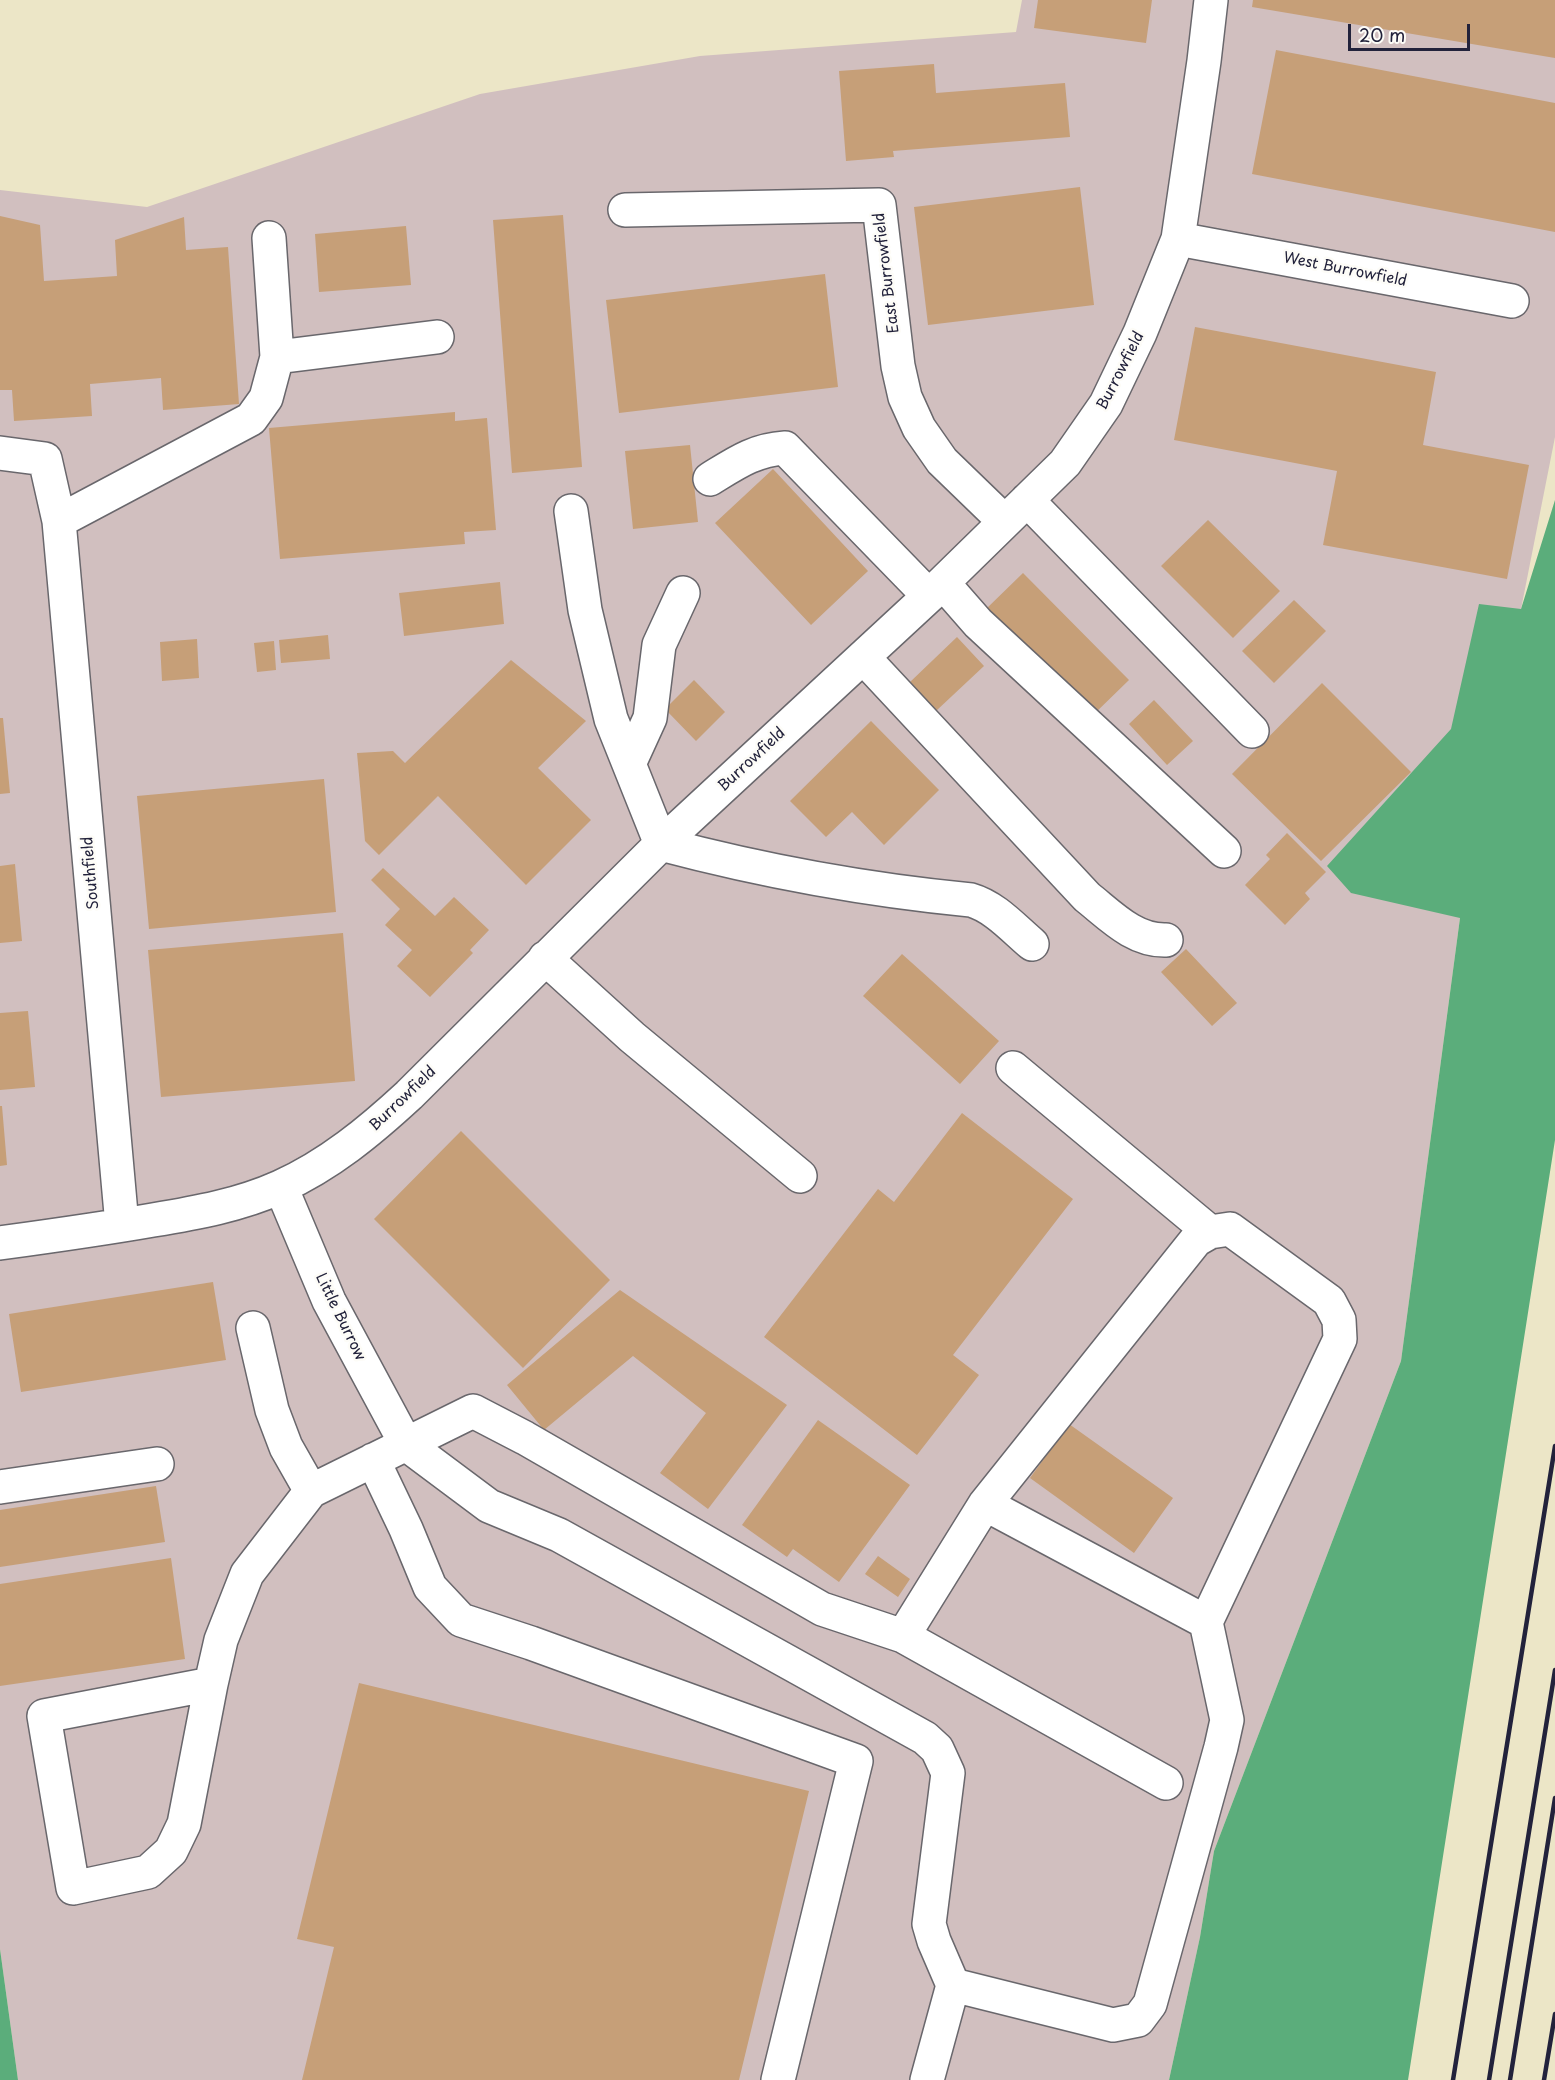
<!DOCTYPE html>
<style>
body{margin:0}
#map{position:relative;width:1555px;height:2080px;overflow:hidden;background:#ece6c7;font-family:"Playpen Sans",sans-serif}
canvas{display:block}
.scale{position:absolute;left:1348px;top:24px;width:122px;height:27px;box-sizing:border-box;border:3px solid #22223b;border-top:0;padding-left:8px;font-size:18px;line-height:21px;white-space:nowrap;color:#22223b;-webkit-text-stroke:4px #fdfcf7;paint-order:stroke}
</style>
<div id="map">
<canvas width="1555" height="2080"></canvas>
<div class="scale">20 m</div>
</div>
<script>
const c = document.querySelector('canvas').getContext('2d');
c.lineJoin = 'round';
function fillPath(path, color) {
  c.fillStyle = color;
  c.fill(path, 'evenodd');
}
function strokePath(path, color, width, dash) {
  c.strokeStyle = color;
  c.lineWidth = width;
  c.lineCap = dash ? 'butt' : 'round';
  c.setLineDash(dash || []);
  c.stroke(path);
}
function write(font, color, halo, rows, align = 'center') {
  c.font = font + ' "Playpen Sans",sans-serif';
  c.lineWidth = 5;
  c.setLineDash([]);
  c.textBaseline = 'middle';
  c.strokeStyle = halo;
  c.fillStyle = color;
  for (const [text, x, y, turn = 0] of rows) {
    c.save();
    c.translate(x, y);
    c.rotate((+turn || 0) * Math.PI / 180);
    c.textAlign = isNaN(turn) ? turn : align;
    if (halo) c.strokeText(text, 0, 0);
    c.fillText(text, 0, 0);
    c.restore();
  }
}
const industrial = new Path2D(`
 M 1022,0 L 1555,0 L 1555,437 L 1460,918 L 1401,1361 L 1214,1851 L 1200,1937 L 1169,2080 L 18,2080 L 0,1949 L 0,190 L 147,207 L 480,94 L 700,56 L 1016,32 Z`);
const forest = new Path2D(`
 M 1555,500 L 1555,1140 L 1408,2080 L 1169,2080 L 1200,1937 L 1214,1851 L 1401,1361 L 1460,918 L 1351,893 L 1327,866 L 1451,729 L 1479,604 L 1521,609 Z
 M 0,1949 L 18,2080 L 0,2080 Z`);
const building = new Path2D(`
 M 1038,0 L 1152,0 L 1146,43 L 1034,28 Z
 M 1253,0 L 1555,0 L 1555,58 L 1252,7 Z
 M 1276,50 L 1555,103 L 1555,232 L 1252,174 Z
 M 934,64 L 936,93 L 1065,83 L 1070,137 L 893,151 L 894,157 L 846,161 L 839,71 Z
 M 1080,187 L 1094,305 L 928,325 L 914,207 Z
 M 563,215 L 582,467 L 512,473 L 493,220 Z
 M 0,216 L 40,225 L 44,281 L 117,276 L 115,240 L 184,217 L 186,250 L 228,247 L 239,404 L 163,410 L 161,378 L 90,384 L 92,416 L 14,421 L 12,390 L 0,390 Z
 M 406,226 L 411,285 L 319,292 L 315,234 Z
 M 825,274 L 838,387 L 619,413 L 606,300 Z
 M 1195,327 L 1436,372 L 1423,445 L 1529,465 L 1507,579 L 1323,545 L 1337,471 L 1174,440 Z
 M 455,412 L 455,421 L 487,418 L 496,530 L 464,532 L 465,544 L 280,559 L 269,428 Z
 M 690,445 L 698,522 L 633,529 L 625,451 Z
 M 773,469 L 868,571 L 811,625 L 715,523 Z
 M 1208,520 L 1280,591 L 1233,638 L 1161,566 Z
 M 1023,573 L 1129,680 L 1090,718 L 985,610 Z
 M 500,582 L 504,624 L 404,636 L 399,593 Z
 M 1294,600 L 1326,631 L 1274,683 L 1242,651 Z
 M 328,635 L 330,659 L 281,663 L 279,640 Z
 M 957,637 L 984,666 L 936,711 L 909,683 Z
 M 197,639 L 199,678 L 162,681 L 160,642 Z
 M 274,641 L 276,670 L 257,672 L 254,643 Z
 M 511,660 L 586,721 L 538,768 L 591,820 L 526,885 L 438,796 L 379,855 L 365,841 L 357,753 L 393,751 L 405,763 Z
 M 694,680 L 725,712 L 696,741 L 665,709 Z
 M 1322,683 L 1411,772 L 1321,861 L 1232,774 Z
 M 1154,700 L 1193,741 L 1167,765 L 1129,724 Z
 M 0,718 L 3,718 L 10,793 L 0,794 Z
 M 871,721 L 939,790 L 884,845 L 852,812 L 826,837 L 790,801 Z
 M 324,779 L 336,912 L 149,929 L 137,796 Z
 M 1287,833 L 1326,872 L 1305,893 L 1310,899 L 1285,925 L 1245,885 L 1270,859 L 1266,855 Z
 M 15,864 L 22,941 L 0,943 L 0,866 Z
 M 383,868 L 435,916 L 454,897 L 489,930 L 470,950 L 473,953 L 430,997 L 397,966 L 412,950 L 385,925 L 400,909 L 371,880 Z
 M 343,933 L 355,1081 L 161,1097 L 148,950 Z
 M 1186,949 L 1237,1003 L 1212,1026 L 1161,972 Z
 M 902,954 L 999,1041 L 960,1084 L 863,996 Z
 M 28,1011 L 35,1087 L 0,1090 L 0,1013 Z
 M 0,1106 L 2,1106 L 7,1165 L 0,1166 Z
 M 962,1113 L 1073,1199 L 953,1355 L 979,1375 L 917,1455 L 764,1337 L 878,1189 L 894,1202 Z
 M 461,1131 L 610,1280 L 523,1368 L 374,1219 Z
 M 213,1282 L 226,1360 L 21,1392 L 9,1314 Z
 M 620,1290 L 787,1405 L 708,1509 L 660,1473 L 706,1413 L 633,1356 L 544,1430 L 507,1385 Z
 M 818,1420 L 910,1485 L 839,1582 L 793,1549 L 787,1557 L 742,1525 Z
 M 1069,1424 L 1173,1498 L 1134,1553 L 1030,1478 Z
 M 156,1486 L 165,1542 L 0,1567 L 0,1510 Z
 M 878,1556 L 910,1579 L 898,1597 L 865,1574 Z
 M 171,1558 L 185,1659 L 0,1686 L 0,1584 Z
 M 359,1683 L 809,1791 L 739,2080 L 302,2080 L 334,1947 L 297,1939 Z`);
const minor = new Path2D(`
 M 625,210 L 879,205 L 898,366 L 905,397 L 919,428 L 942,461 L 1004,521
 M 1178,239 L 1512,301
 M 277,357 L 437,337
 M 0,453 L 45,459 L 59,521 L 122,1225
 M 710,479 C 736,463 754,450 785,448 L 929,596
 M 1027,500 L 1252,731
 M 571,511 L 585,610 L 611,719 L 661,844 C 763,871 867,890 971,900 C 995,907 1013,928 1032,944
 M 59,521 L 251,419 L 266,398 L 277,357 L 269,238
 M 943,583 L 978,623 L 1224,851
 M 863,657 L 1087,897 C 1111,916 1134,941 1166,940
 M 629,764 L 650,718 L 659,645 L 683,593
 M 545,958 L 632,1037 L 800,1176
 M 1013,1068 L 1210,1232
 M 281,1187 L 329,1301 L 406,1444 L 489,1506 L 559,1535 L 925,1738 L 937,1749 L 948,1773 L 929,1924 L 934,1941 L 953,1985
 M 0,1243 C 51,1236 102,1229 153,1220 C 196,1213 240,1205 280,1187 C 329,1165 370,1131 409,1095 L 661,844 L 929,596 L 1065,463 L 1106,404 L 1140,333 L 1178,239 L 1204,61 L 1211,0
 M 253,1328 L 272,1410 L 286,1447 L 311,1491
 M 373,1460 L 406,1529 L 430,1587 L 461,1620 L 531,1643 L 856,1761 L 778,2080
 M 0,1487 L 157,1464
 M 903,1636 L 985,1504 L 1196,1240 L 1210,1232 L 1230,1229 L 1329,1301 L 1339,1320 L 1340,1339 L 1206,1622 L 985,1504
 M 211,1684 L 44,1716 L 73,1888 L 148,1872 L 171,1851 L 184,1824 L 211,1684 L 221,1640 L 247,1574 L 311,1491 L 473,1411 L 525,1438 L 822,1609 L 903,1636 L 1166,1783
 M 927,2080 L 953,1985 L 1113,2025 L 1138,2020 L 1150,2004 L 1221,1747 L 1227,1720 L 1206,1622`);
const rail = new Path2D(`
 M 1453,2080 L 1555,1446
 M 1489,2080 L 1555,1670
 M 1510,2080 L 1555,1798
 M 1544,2080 L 1555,2014`);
const streetNames = [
 ["West Burrowfield",1345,270,11],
 ["East Burrowfield",887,273,-97],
 ["Burrowfield",1121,371,-63],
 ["Burrowfield",752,760,-43],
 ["Southfield",91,873,-95],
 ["Burrowfield",403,1099,-44],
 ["Little Burrow",340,1317,64]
];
fillPath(industrial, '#d1bfbf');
fillPath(forest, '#5bad7b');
fillPath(building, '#c69f78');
strokePath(minor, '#69676c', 36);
strokePath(minor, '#fff', 33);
strokePath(rail, '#22223b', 4.5);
write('15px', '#22223b', '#fdfcf7', streetNames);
</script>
